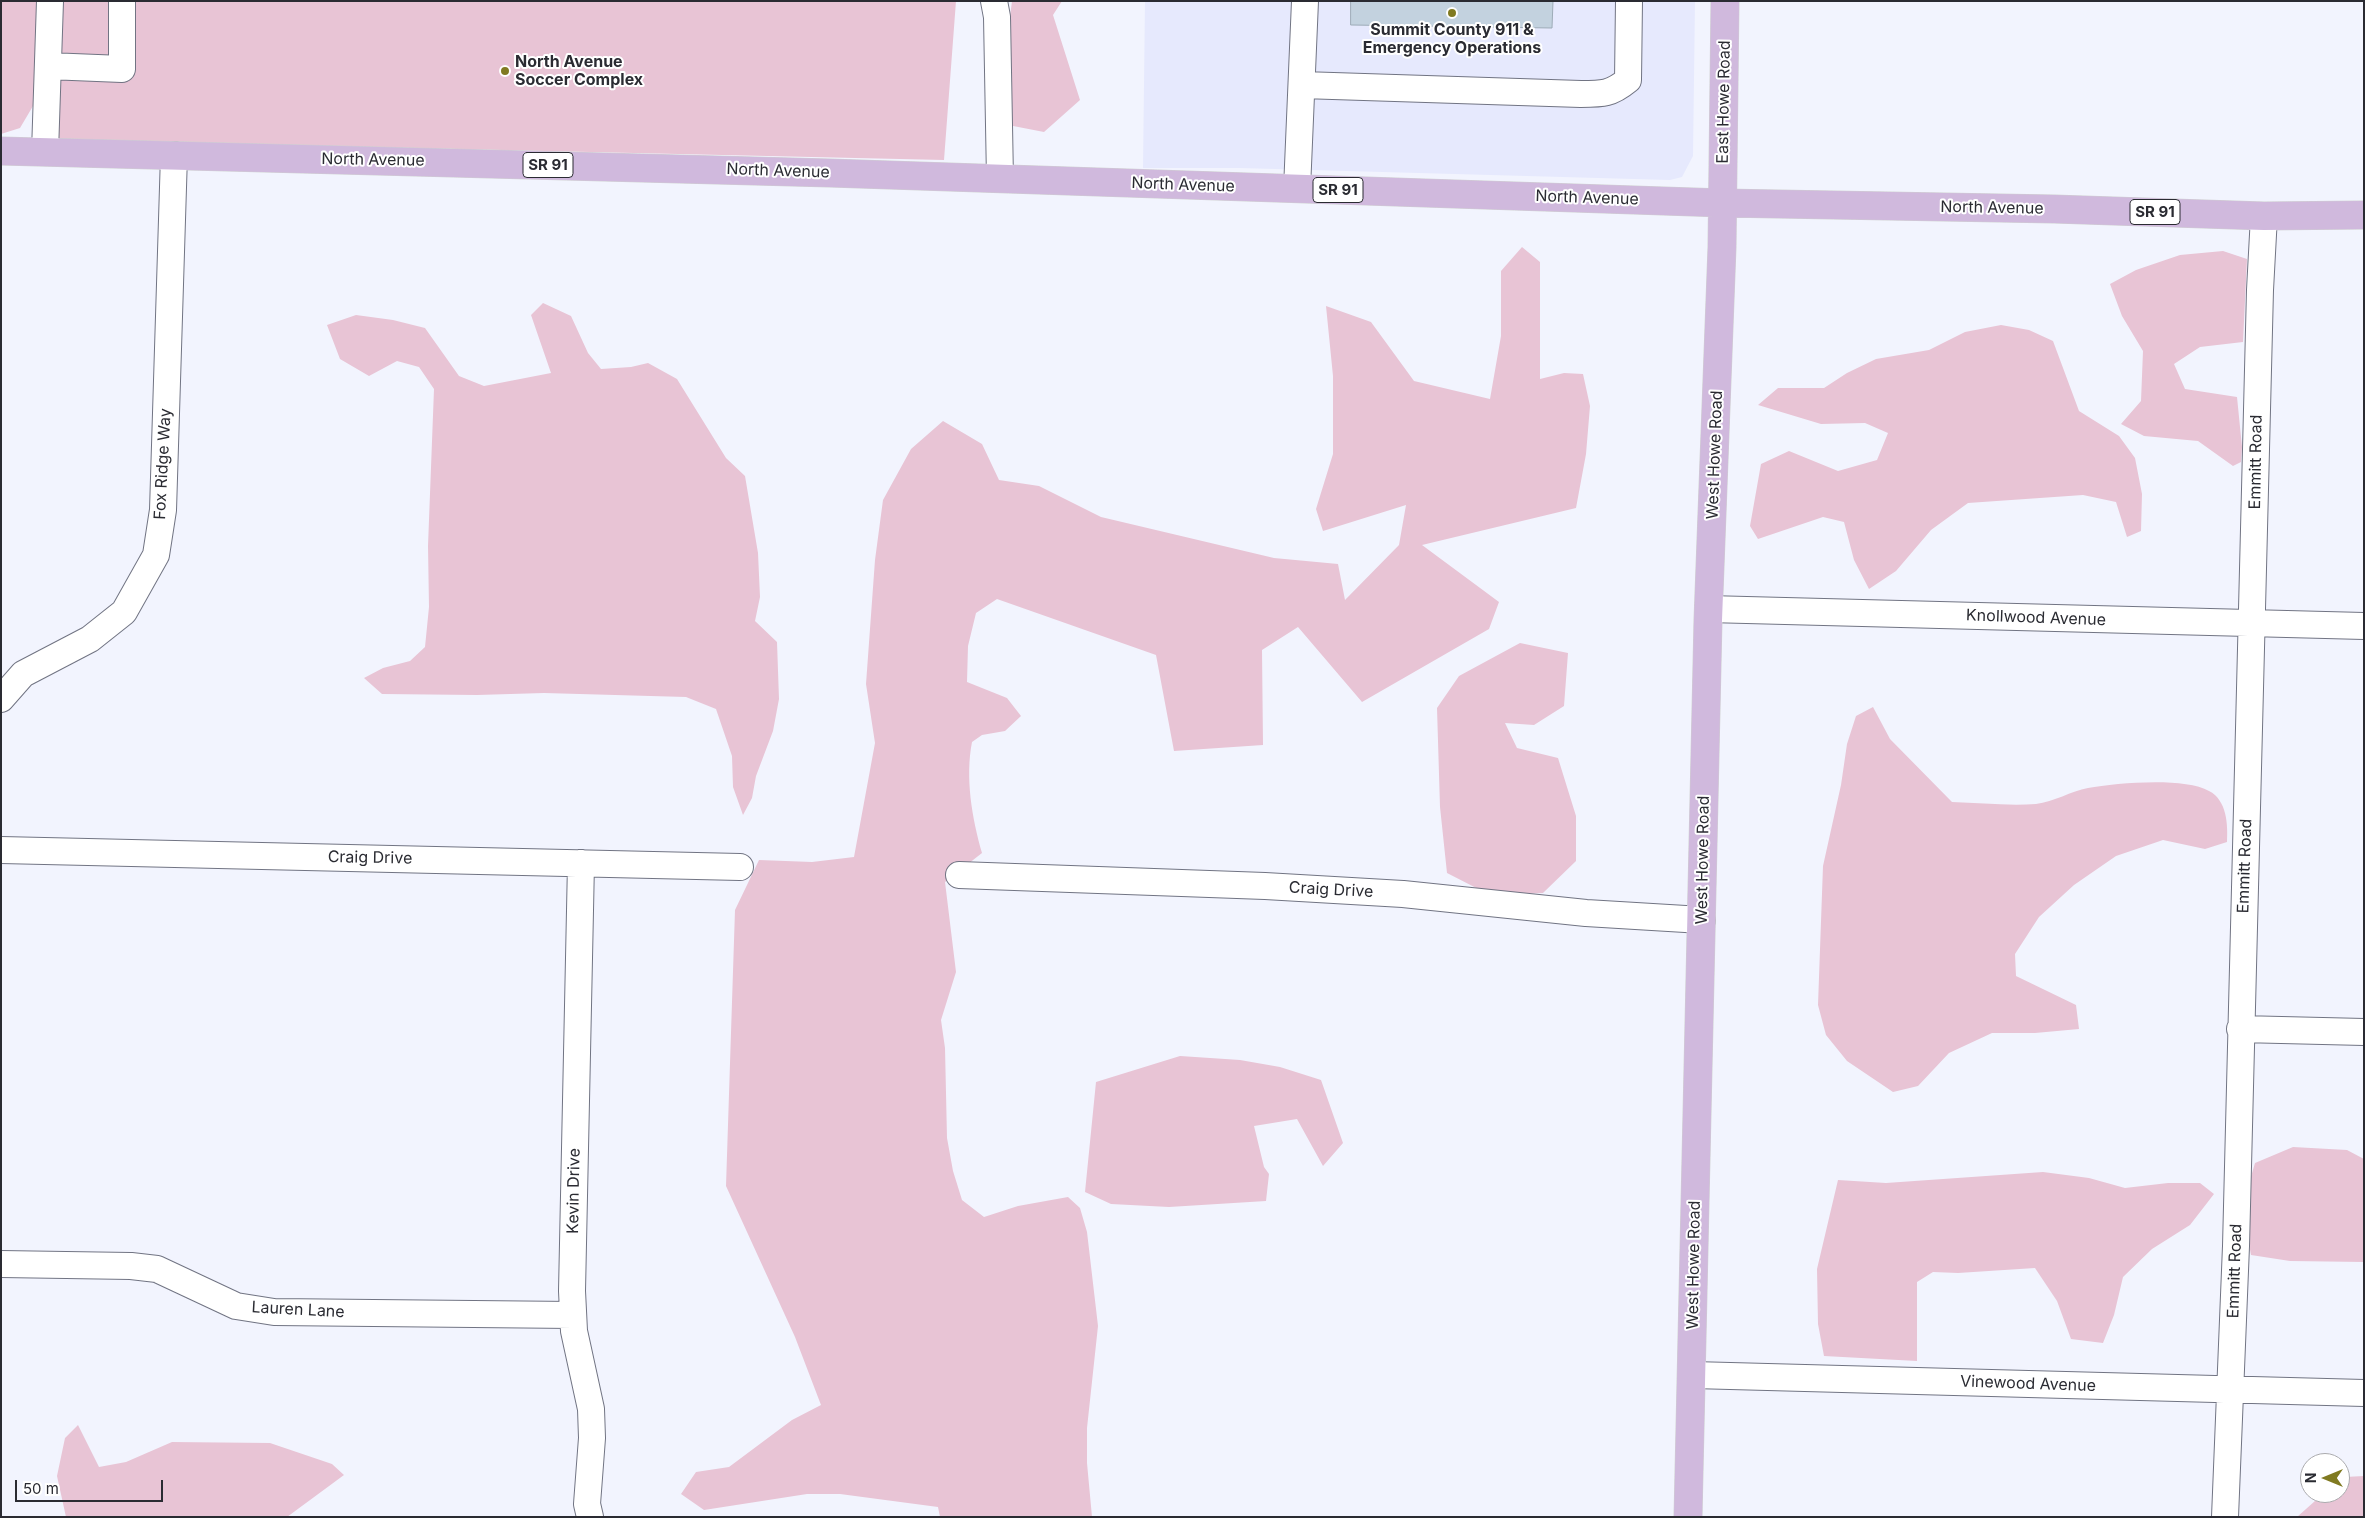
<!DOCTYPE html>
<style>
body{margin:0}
#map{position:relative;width:2365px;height:1518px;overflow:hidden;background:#f2f4fe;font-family:Inter,sans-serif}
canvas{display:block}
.frame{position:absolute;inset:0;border:2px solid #2a2b32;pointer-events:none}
.north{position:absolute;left:2300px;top:1453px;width:50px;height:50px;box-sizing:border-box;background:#fff;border:1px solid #aaaaad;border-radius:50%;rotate:270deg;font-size:14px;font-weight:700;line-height:20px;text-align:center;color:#2a2b32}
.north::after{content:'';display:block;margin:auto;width:18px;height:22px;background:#807a21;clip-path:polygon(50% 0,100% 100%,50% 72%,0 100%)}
.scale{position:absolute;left:15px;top:1480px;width:148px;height:22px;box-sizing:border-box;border:2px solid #2a2b32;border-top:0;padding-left:6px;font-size:15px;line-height:18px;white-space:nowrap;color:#2a2b32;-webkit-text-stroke:4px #fff;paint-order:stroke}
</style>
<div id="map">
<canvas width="2365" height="1518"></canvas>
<div class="frame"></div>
<div class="north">N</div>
<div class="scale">50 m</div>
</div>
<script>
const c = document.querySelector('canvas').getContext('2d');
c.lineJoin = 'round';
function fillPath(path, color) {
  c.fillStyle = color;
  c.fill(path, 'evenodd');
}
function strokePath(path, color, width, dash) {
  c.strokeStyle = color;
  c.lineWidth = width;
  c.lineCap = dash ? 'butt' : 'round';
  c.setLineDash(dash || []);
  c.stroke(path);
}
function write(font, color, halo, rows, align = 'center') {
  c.font = font + ' Inter,sans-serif';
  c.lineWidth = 4;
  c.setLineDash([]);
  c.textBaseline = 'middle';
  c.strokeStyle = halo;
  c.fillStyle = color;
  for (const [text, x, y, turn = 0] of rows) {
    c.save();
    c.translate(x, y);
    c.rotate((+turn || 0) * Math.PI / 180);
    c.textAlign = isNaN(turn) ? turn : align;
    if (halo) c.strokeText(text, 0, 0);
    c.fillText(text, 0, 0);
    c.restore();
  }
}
const built = new Path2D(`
 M 1145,1 L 1695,1 L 1693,156 L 1682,177 L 1670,180 L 1239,168 L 1143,168 Z`);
const green = new Path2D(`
 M 1,1 L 40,1 L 39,77 L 33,106 L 20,128 L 1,134 Z
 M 62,1 L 956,1 L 944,160 L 58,140 Z
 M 1012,1 L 1062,1 L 1053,15 L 1080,100 L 1044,132 L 1008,125 L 1006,48 Z
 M 1522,247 L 1540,262 L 1540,379 L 1564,373 L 1583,374 L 1590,406 L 1586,454 L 1576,508 L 1422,545 L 1499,602 L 1489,629 L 1362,702 L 1298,627 L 1262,650 L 1263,745 L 1174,751 L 1156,655 L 997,599 L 976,613 L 968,646 L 967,682 L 1007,698 L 1021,716 L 1005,731 L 982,735 L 972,742 C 965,778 972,818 982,853 L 945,882 L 956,972 L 941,1020 L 945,1048 L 947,1138 L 953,1171 L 962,1200 L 984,1217 L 1018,1206 L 1068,1197 L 1080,1208 L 1087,1232 L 1098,1326 L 1087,1428 L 1087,1463 L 1092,1517 L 940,1517 L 938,1507 L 840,1494 L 807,1494 L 704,1510 L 681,1494 L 696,1472 L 729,1467 L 792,1420 L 821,1405 L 795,1337 L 726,1186 L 735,910 L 759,860 L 812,862 L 854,857 L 875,743 L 866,684 L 875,560 L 883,500 L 911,449 L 943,421 L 982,444 L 999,480 L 1039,486 L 1101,517 L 1274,558 L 1338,564 L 1345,600 L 1399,545 L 1406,505 L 1323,531 L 1316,509 L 1333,454 L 1333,376 L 1326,306 L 1371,322 L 1414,381 L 1490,399 L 1501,336 L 1501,271 Z
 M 2223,251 L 2247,259 L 2243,342 L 2200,347 L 2174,364 L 2185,389 L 2237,397 L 2242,447 L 2241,462 L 2233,466 L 2198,441 L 2144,436 L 2121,424 L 2141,401 L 2143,351 L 2122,316 L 2110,284 L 2136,270 L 2180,255 Z
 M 543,303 L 571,316 L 588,353 L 601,369 L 631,367 L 648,363 L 677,379 L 726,458 L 745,476 L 758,553 L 760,597 L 755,621 L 777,642 L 779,699 L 773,731 L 756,776 L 752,798 L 743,815 L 733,787 L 732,756 L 716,709 L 686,697 L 544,693 L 477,695 L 382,694 L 364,678 L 383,668 L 410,661 L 425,647 L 429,607 L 428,546 L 434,389 L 419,367 L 397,361 L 369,376 L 340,359 L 327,325 L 356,315 L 393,320 L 425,328 L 459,376 L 484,386 L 551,373 L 531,315 Z
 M 2001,325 L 2029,330 L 2053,341 L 2079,411 L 2119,436 L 2135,458 L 2142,494 L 2141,531 L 2127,537 L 2116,502 L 2083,495 L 1968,503 L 1931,530 L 1896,571 L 1869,589 L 1854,560 L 1844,522 L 1823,517 L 1758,539 L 1750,526 L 1761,464 L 1789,451 L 1838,471 L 1877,460 L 1888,433 L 1865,423 L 1821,424 L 1758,405 L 1778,388 L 1824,388 L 1847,373 L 1876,359 L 1929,350 L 1965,332 Z
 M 1520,643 L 1568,653 L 1564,706 L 1534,725 L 1505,723 L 1517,748 L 1558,758 L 1576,816 L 1576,861 L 1543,893 L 1490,895 L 1447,873 L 1440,807 L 1437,708 L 1459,676 Z
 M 1873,707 L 1890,739 L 1952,802 C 1980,803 2009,806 2036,804 C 2054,802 2071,791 2088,788 C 2117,783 2184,777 2209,791 C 2227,800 2228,825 2227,842 L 2205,849 L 2163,840 L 2116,856 L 2074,885 L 2039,917 L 2015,954 L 2016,976 L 2076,1005 L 2079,1029 L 2035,1033 L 1992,1033 L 1949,1053 L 1918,1086 L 1893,1092 L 1847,1061 L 1826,1035 L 1818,1005 L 1823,866 L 1841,785 L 1847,744 L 1856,716 Z
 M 1180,1056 L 1240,1060 L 1280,1067 L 1321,1080 L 1343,1143 L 1323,1166 L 1297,1119 L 1254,1126 L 1264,1167 L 1269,1174 L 1266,1201 L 1169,1207 L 1111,1204 L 1085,1192 L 1096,1082 Z
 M 2293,1147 L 2347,1150 L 2364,1159 L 2364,1262 L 2290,1261 L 2251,1255 L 2242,1207 L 2255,1163 Z
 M 2043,1172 L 2089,1178 L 2125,1188 L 2168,1183 L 2200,1183 L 2214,1194 L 2190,1225 L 2152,1249 L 2123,1277 L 2114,1315 L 2103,1343 L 2071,1339 L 2057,1301 L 2035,1268 L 1958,1273 L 1933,1272 L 1917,1282 L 1917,1361 L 1824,1356 L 1818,1324 L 1817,1269 L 1838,1180 L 1886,1183 Z
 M 78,1425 L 99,1467 L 126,1462 L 172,1442 L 270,1443 L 332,1464 L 344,1475 L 287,1517 L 66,1517 L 57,1476 L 65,1438 Z
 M 2364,1476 L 2364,1517 L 2297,1517 L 2324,1493 L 2340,1493 L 2340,1480 L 2345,1477 Z`);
const building = new Path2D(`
 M 1351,1 L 1553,1 L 1552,28 L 1351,25 Z`);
const minor = new Path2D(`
 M 994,1 L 997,17 L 1000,179
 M 48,66 L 122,69 L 122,1
 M 1302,85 L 1581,94 C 1603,94 1611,94 1628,80 L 1629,1
 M 45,152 L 50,1
 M 1297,189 L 1305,1
 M 1708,609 L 2364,626
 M 1,699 L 23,674 L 90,639 L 124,612 L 156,555 L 163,510 L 174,155
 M 1,850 L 740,867
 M 581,863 L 572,1291 L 574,1331 L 591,1409 L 592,1438 L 587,1504 L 590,1517
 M 959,875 L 1265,886 L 1403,894 L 1586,913 L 1702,920
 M 2240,1029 L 2364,1032
 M 1,1264 L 131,1266 L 157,1269 L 236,1306 L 274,1312 L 573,1315
 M 1693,1375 L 2364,1393
 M 2225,1517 L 2236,1246 L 2260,290 L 2264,216`);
const major = new Path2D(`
 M 1,151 L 830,173 L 1723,203 L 2054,209 L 2264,216 L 2364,215
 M 1688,1517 L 1708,620 L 1722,247 L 1725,1`);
const markers = [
 [1452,13,5,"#807a21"],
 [505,71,5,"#807a21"]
];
const shields = [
 [548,165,50],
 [1338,190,50],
 [2155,212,50]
];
const shieldNames = [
 ["SR 91",548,165],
 ["SR 91",1338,190],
 ["SR 91",2155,212]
];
const poiNames = [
 ["Summit County 911 &",1452,30],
 ["Emergency Operations",1452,48],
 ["North Avenue",515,62,"left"],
 ["Soccer Complex",515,80,"left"]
];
const streetNames = [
 ["East Howe Road",1724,102,-89],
 ["North Avenue",373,160,1],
 ["North Avenue",778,171,2],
 ["North Avenue",1183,185,2],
 ["North Avenue",1587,198,2],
 ["North Avenue",1992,208,1],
 ["West Howe Road",1715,455,-88],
 ["Emmitt Road",2256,462,-89],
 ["Fox Ridge Way",163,464,-87],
 ["Knollwood Avenue",2036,618,2],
 ["Craig Drive",370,858,1],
 ["West Howe Road",1703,860,-89],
 ["Emmitt Road",2245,866,-88],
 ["Craig Drive",1331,890,3],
 ["Kevin Drive",574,1191,-89],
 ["West Howe Road",1694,1265,-89],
 ["Emmitt Road",2235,1271,-88],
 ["Lauren Lane",298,1310,3],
 ["Vinewood Avenue",2028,1384,2]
];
fillPath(built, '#e6e9fd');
fillPath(green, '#e8c4d5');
fillPath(building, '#c3d2df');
strokePath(building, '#9eacb8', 1);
strokePath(minor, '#717483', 28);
strokePath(major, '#d0d0d2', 29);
strokePath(minor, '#fff', 26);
strokePath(major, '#d0b9dd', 28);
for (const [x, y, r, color] of markers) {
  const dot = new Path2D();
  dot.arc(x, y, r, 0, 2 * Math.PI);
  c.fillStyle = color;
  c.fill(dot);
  strokePath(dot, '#fff', 2);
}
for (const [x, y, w] of shields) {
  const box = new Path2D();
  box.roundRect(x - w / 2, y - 12.5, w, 25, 4);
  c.fillStyle = '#fff';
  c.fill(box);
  strokePath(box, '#2a2b32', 1);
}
write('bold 15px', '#2a2b32', null, shieldNames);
write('bold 16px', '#2a2b32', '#fff', poiNames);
write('16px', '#2a2b32', '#fff', streetNames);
</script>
